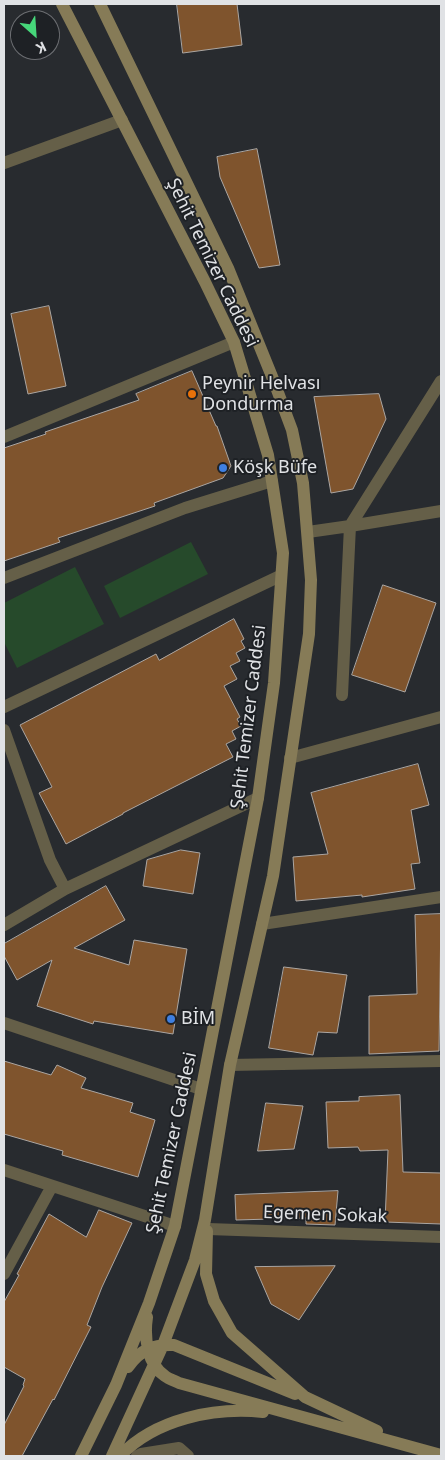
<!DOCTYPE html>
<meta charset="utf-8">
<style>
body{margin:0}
#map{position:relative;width:445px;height:1460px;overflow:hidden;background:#282b2f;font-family:"Noto Sans",sans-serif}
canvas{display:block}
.frame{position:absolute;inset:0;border:5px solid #e0e2e5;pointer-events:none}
.north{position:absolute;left:10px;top:10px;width:50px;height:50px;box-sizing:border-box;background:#1e2125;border:1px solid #6c6e72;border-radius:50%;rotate:154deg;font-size:14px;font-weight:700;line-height:20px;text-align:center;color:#e0e2e5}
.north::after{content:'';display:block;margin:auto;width:18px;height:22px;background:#46d77a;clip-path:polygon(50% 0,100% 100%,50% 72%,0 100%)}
</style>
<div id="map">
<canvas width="445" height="1460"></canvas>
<div class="frame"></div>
<div class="north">K</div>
</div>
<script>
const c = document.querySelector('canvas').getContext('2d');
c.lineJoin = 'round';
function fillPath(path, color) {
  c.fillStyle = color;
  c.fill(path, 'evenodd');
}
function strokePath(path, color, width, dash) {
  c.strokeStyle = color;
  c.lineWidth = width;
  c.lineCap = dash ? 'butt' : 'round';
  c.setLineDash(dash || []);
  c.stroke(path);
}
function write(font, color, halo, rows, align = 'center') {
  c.font = font + ' "Noto Sans",sans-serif';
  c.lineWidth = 4;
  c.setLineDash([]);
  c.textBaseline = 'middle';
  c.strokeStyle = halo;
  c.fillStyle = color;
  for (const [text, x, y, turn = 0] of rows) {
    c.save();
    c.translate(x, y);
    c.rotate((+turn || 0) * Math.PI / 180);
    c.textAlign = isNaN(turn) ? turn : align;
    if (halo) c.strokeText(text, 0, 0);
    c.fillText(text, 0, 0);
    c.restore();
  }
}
const green = new Path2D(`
 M 191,542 L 208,574 L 120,618 L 104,586 Z
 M 75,567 L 104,624 L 17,668 L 4,642 L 4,603 Z`);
const building = new Path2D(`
 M 177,4 L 237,4 L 242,45 L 183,53 Z
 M 257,149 L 280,265 L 259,268 L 220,177 L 217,157 Z
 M 49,306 L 66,386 L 28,394 L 11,314 Z
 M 192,371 L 216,426 L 217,426 L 231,466 L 223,478 L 154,503 L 155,506 L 58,538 L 60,542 L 4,561 L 4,448 L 46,434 L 45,432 L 139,400 L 136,394 Z
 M 379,394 L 386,419 L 353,489 L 331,493 L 314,397 Z
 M 383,585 L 436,603 L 405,692 L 352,675 Z
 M 234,619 L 244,639 L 241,641 L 245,648 L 236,653 L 240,661 L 230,666 L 237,679 L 224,686 L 240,717 L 237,719 L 241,726 L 232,731 L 236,739 L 226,744 L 233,757 L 123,813 L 123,814 L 66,844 L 39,793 L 52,787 L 20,725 L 156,654 L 159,660 Z
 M 418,764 L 429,805 L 411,810 L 420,863 L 411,864 L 415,889 L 362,897 L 362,895 L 296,901 L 293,857 L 328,854 L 311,793 Z
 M 181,850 L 200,853 L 193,894 L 143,886 L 147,860 Z
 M 106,886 L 125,920 L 74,948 L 129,965 L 134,940 L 187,949 L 173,1034 L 94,1021 L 93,1024 L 37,1006 L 52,960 L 17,980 L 4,956 L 4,944 Z
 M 441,914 L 439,1051 L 369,1054 L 369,996 L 417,994 L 415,915 Z
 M 284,967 L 347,975 L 337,1033 L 318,1032 L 313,1055 L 269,1048 Z
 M 4,1061 L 51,1075 L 57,1065 L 86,1078 L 81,1088 L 133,1103 L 130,1112 L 155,1120 L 138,1177 L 62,1155 L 63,1151 L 4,1134 Z
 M 400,1095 L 403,1172 L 441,1173 L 441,1224 L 385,1222 L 388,1150 L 360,1151 L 358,1147 L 328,1148 L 326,1102 L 359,1101 L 359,1097 Z
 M 266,1103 L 303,1106 L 294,1149 L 258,1151 Z
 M 338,1191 L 335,1225 L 306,1224 L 306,1218 L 236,1220 L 235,1195 Z
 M 99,1210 L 132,1223 L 102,1287 L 87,1325 L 91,1327 L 54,1400 L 53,1399 L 22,1456 L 4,1456 L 4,1425 L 24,1386 L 23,1385 L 25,1379 L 4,1367 L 4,1302 L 19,1275 L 17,1274 L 49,1214 L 86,1237 Z
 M 335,1266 L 299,1320 L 271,1304 L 255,1267 Z`);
const minor = new Path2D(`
 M 4,163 L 122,120
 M 4,437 L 234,342
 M 308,532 L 350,526 L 441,381
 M 4,578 L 185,508 L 272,481
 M 342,695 L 350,526 L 441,511
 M 4,707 L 280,576
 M 4,730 L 50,860 L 65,889
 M 290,758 L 441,717
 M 262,924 L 441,897
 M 4,925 L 65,889 L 258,798
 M 4,1023 L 201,1089
 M 230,1065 L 441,1061
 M 4,1170 L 175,1226
 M 208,1229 L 441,1237
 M 4,1274 L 52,1186
 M 137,1456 L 141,1454 L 179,1448 L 188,1456`);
const secondary = new Path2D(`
 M 62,4 L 205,282 L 234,342 L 268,455 L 283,553 L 274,683 L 258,798 L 175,1226 L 149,1303 L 116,1385 L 81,1456
 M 100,4 L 228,268 L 273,379 L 292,430 L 303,483 L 311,580 L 309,634 L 273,876 L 230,1065 L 205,1220 L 195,1260 L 163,1345 L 112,1456
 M 207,1231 L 206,1274 L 214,1301 L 232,1333 L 305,1397 L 377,1431
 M 147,1317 C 144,1337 147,1364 165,1376 C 169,1379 175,1381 179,1383 L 441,1455
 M 128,1367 C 140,1350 153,1344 174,1345 L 295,1394
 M 120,1456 C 155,1419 214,1407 263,1412`);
const markers = [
 [192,394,5,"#e8710a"],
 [223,468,5,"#3f7fe0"],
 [171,1019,5,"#3f7fe0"]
];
const streetNames = [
 ["Şehit Temizer Caddesi",212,263,64],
 ["Şehit Temizer Caddesi",249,717,-83],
 ["Şehit Temizer Caddesi",172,1143,-78],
 ["Egemen Sokak",325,1215,2]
];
const poiNames = [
 ["Peynir Helvası",202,384],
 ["Dondurma",202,405],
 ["Köşk Büfe",233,468],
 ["BİM",181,1019]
];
fillPath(green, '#264a2b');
fillPath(building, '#7f542d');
strokePath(building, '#aba6a2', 1);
strokePath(minor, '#655f48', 12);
strokePath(secondary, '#867b57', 12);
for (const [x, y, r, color] of markers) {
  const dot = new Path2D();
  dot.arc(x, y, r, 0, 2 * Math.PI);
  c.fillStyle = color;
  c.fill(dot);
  strokePath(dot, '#1e2125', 2);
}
write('18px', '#e0e2e5', '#1e2125', streetNames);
write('18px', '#e0e2e5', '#1e2125', poiNames, 'left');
</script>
